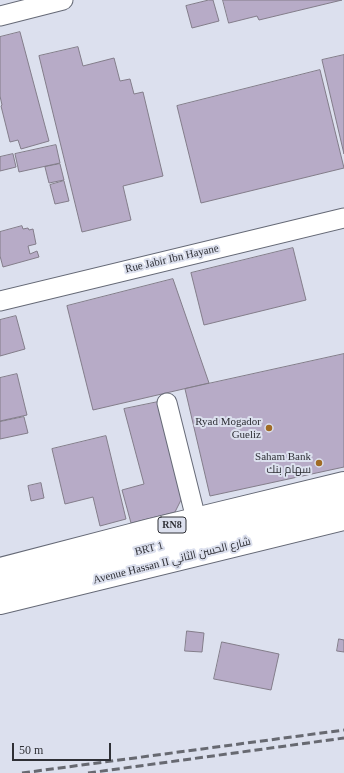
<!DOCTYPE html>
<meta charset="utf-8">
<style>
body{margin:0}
#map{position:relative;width:344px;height:773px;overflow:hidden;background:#dce0ee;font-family:"Times New Roman",serif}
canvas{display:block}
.scale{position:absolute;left:12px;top:743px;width:99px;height:18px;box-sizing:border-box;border:2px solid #2f3036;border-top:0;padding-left:5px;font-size:12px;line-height:14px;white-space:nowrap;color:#2f3036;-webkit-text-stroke:3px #dce0ee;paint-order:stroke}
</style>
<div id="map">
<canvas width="344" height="773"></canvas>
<div class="scale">50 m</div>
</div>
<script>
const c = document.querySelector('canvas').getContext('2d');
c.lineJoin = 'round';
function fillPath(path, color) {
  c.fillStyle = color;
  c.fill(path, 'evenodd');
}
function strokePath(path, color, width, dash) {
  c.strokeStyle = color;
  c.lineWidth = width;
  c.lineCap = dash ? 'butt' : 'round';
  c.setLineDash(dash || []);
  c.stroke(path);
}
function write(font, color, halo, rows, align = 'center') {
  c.font = font + ' "Times New Roman",Cairo,serif';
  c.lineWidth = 4;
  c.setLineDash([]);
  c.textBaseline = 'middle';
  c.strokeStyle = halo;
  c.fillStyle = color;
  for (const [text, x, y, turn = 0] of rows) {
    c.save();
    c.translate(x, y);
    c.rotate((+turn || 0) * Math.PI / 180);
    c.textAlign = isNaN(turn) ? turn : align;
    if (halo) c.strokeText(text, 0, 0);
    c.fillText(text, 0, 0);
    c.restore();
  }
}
const building = new Path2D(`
 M 209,0 L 213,0 L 219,21 L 192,28 L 186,6 Z
 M 223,0 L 342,0 L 259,20 L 257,16 L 229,23 Z
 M 20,32 L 49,141 L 21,149 L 18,140 L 10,142 L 1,106 L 2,105 L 0,96 L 0,37 Z
 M 78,47 L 83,66 L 114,58 L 120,81 L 130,79 L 134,94 L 143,92 L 163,176 L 123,186 L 131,220 L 82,232 L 39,56 Z
 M 344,55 L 344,154 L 322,60 Z
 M 320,70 L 344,168 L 201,203 L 177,106 Z
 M 56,145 L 60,163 L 19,172 L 15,154 Z
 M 13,154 L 16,167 L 0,171 L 0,157 Z
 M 60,164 L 64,180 L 49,183 L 45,167 Z
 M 64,181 L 69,201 L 55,204 L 50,185 Z
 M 22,226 L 23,229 L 28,228 L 29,230 L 33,229 L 36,244 L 28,246 L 30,254 L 37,251 L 39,257 L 3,267 L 0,256 L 0,232 Z
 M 293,248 L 306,300 L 204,325 L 191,273 Z
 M 173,279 L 209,383 L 93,410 L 67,306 Z
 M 16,316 L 25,349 L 0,356 L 0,320 Z
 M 344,354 L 344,467 L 210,496 L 185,389 Z
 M 17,374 L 27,415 L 0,421 L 0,378 Z
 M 158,402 L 183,496 L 175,512 L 131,523 L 122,490 L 144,484 L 124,409 Z
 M 24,417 L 28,433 L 0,439 L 0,422 Z
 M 106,436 L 126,519 L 100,526 L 93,497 L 65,504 L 52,449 Z
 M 41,483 L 44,498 L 31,501 L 28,486 Z
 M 187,631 L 204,633 L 202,652 L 185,651 Z
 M 339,639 L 344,640 L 344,652 L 337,651 Z
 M 222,642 L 279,654 L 271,690 L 214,679 Z`);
const minor = new Path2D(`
 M 0,16 L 63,0
 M 0,301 L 344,218
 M 167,403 L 196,519
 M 0,586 L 344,500`);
const major = new Path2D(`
 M 0,569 L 150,530 L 344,483
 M 0,603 L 344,519`);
const rail = new Path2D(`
 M 22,773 L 344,730
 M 88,773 L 344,738`);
const markers = [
 [269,428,4,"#a06b24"],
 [319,463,4,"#a06b24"]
];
const shields = [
 [172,525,28]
];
const shieldNames = [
 ["RN8",172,525]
];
const streetNames = [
 ["Rue Jabir Ibn Hayane",172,259,-13],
 ["BRT 1",149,549,-14],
 ["Avenue Hassan II شارع الحسن الثاني",172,561,-14]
];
const poiNames = [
 ["Ryad Mogador",261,422],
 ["Gueliz",261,435],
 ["Saham Bank",311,457],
 ["سهام بنك",311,470]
];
fillPath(building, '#b7abc7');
strokePath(building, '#837d8a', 1);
strokePath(minor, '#656976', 21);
strokePath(major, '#656976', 24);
strokePath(minor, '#fff', 19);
strokePath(major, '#fff', 22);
strokePath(rail, '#676971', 3, [8, 4]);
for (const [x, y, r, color] of markers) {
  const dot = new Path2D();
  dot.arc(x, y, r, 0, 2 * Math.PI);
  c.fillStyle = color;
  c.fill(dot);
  strokePath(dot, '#dce0ee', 1.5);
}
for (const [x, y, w] of shields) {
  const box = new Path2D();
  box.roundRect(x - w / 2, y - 8, w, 16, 3);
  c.fillStyle = '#dce0ee';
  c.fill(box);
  strokePath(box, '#2f3036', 1);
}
write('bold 10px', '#2f3036', null, shieldNames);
write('11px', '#2f3036', '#dce0ee', streetNames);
write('11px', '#2f3036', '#dce0ee', poiNames, 'right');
</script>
